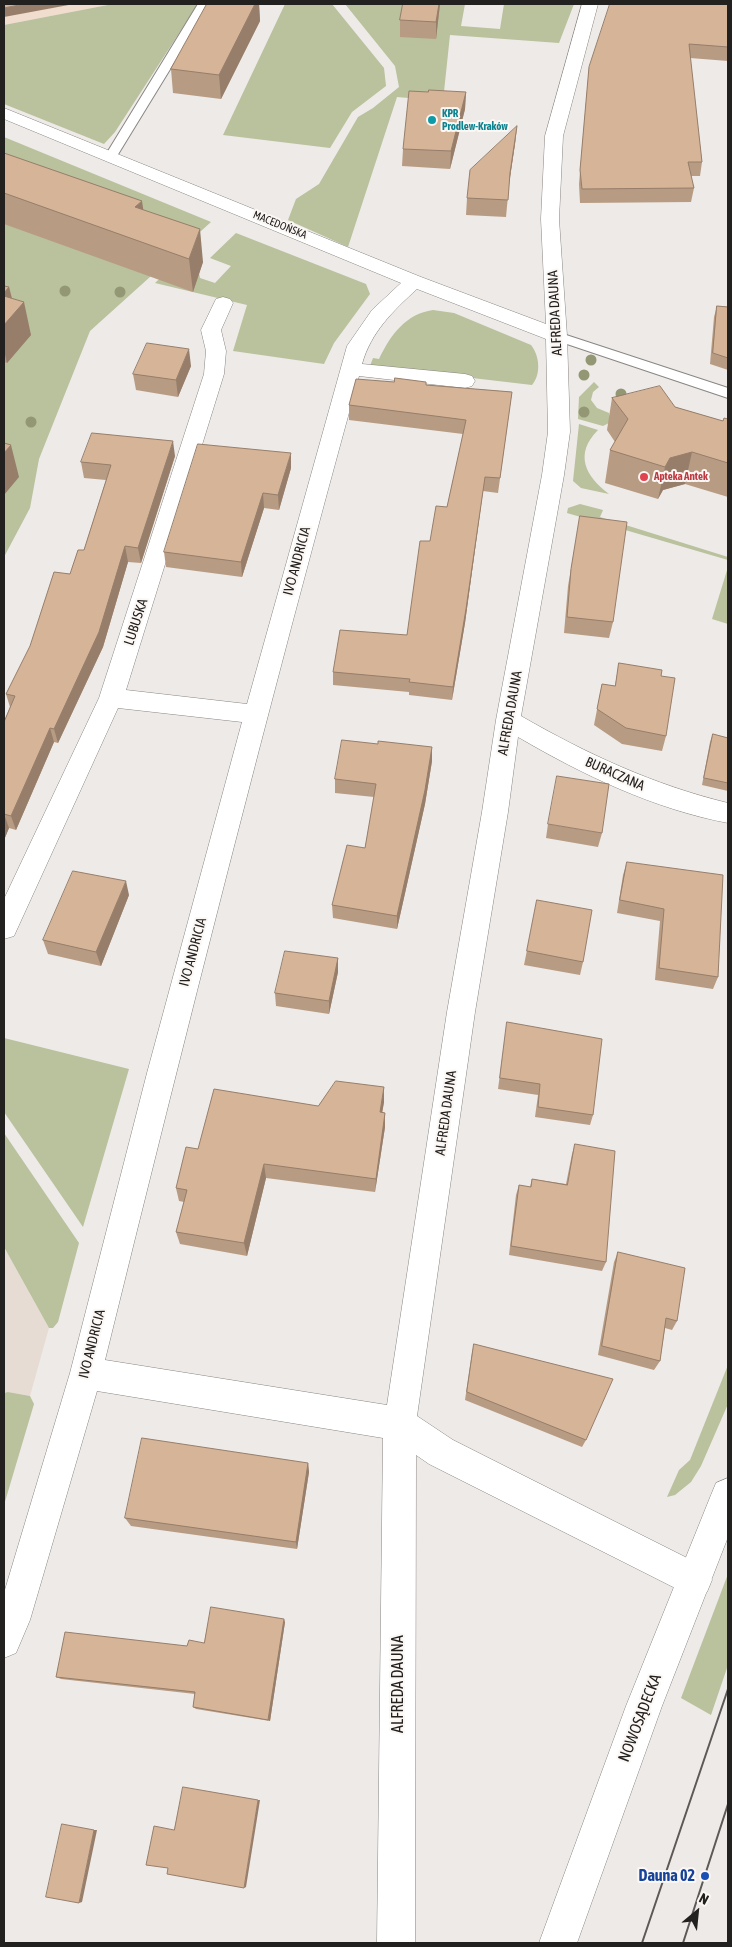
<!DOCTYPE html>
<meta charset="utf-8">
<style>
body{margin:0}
#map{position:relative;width:732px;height:1947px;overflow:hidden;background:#eeeae7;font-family:"Asap Condensed",sans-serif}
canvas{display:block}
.frame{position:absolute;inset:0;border:5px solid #232120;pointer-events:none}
.north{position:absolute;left:672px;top:1887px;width:50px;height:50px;-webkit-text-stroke:4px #fbf7f4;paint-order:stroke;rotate:28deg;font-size:14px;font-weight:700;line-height:20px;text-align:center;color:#232120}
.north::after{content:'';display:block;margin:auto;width:18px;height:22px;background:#232120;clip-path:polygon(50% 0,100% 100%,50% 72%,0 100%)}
</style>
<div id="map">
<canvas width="732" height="1947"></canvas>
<div class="frame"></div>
<div class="north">N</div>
</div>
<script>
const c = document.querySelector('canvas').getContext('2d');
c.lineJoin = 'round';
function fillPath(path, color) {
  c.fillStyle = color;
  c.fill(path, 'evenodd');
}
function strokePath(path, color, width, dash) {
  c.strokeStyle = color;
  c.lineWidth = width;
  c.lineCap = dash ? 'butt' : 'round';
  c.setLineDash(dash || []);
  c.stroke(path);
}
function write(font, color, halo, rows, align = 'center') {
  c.font = font + ' "Asap Condensed",sans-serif';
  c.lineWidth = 4;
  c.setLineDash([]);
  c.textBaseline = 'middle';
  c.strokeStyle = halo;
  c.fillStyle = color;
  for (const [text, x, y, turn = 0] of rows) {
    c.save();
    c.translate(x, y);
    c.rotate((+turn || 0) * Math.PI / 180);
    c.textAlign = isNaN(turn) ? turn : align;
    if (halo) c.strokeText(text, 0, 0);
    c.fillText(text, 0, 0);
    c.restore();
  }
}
const built = new Path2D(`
 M 4,1247 L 49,1328 L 30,1396 L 8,1392 L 4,1393 Z`);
const industrial = new Path2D(`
 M 4,4 L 113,4 L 4,25 Z`);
const green = new Path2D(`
 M 113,4 L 198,4 L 115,132 L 104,144 L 4,104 L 4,25 Z
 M 285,4 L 332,4 L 384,68 L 386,86 L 352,112 L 330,148 L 223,135 Z
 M 345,4 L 465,4 L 461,26 L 500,29 L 504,4 L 574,4 L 559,43 L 450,35 L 443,101 L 397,97 L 348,247 L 288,220 L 296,199 L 319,184 L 358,117 L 373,108 L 399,87 L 395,66 Z
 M 4,137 L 211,222 L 90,331 L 39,459 L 30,508 L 4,557 Z
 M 236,233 L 366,284 L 370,294 L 334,343 L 324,364 L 233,351 L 247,305 L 155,283 L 174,265 L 199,273 L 200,278 L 215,283 L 231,266 L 210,258 Z
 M 433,310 L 454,313 L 531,345 C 540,356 541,375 532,385 L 370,366 L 373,358 L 379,359 C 391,334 406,314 433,310 Z
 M 594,382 L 599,387 L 593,392 L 591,400 L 597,408 L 609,413 L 611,422 L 603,426 L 578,419 L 579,397 Z
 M 579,424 L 598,430 C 574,454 585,476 609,494 L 581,488 L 573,481 Z
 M 580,504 L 603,510 L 600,517 L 728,557 L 728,560 L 567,513 L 568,508 Z
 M 728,567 L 728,624 L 712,619 Z
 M 4,1038 L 129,1069 L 83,1227 L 4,1112 Z
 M 4,1133 L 79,1243 L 58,1322 L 53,1328 L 49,1328 L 4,1247 Z
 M 728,1365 L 728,1404 L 701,1466 L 691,1482 L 675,1495 L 667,1497 L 679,1470 L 690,1460 Z
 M 8,1392 L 30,1396 L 34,1404 L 4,1505 L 4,1393 Z
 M 728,1574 L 728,1665 L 711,1715 L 681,1698 Z`);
const lane = new Path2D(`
 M 198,4 L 210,4 L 117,156 L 115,159 L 107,159 L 105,156 Z
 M 557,332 L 728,388 L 728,398 L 552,339 L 550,336 L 552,333 Z`);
const street = new Path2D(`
 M 582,4 L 598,4 L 563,136 L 559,219 L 567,336 L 570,432 L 564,475 L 521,716 C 587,754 654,785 728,803 L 728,823 C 654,809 583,775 518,737 L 508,812 L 475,1012 L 417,1416 L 453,1440 L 707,1568 L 712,1580 L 707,1592 L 695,1597 L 683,1592 L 429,1464 L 416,1455 L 415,1943 L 377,1943 L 383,1438 L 97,1391 L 30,1620 L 16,1653 L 4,1658 L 4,1593 L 70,1373 L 147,1073 L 242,722 L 118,708 L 14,936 L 4,939 L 4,899 L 99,698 L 204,374 L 206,351 L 201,330 L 216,299 L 223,297 L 230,299 L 233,303 L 221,330 L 226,351 L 224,374 L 126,690 L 247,704 L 347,346 L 372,310 L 401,283 L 4,119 L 4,108 L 421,277 L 546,324 L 541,219 L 545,136 ZM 417,289 L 546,339 L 548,432 L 542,475 L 496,720 L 482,812 L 447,1012 L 387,1405 L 105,1360 C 186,1031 269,703 359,376 L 465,388 L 472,386 L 475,381 L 472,376 L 465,374 L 362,364 C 371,332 393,311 417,289 Z`);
const secondary = new Path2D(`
 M 728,1478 L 728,1537 L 662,1706 L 577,1943 L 539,1943 L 626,1706 L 711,1495 L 716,1483 Z`);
const tram = new Path2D(`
 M 642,1943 L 728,1689
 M 683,1943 L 728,1804`);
const trees = [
 [65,291],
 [120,292],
 [591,360],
 [584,375],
 [621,394],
 [584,412],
 [31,422]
];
const wall = new Path2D(`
 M 207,4 L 259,4 L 260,21 L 221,99 L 173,93 L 171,69 Z
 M 440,4 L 436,39 L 400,37 L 400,20 Z
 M 728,4 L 728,61 L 690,58 L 702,162 L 700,176 L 691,176 L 694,188 L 691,202 L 580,203 L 579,184 L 589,67 Z
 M 466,92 L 465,109 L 450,169 L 402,166 L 403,149 Z
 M 517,126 L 515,144 L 509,185 L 506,217 L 466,215 L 467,198 Z
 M 4,153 L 143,210 L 203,262 L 193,292 L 4,224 Z
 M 4,286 L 9,287 L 12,298 L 31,335 L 7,363 L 4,362 Z
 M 717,306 L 728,307 L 728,370 L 710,364 L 714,317 Z
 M 191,366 L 178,397 L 136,390 L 133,374 Z
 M 426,385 L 512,392 L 498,493 L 483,491 L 465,623 L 452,700 L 409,695 L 409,692 L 333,685 L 333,672 L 407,635 L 430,541 L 447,507 L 463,434 L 349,420 L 349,405 Z
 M 612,398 L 675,407 L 723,421 L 728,419 L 728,497 L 685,484 L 663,490 L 658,499 L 605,483 L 610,450 L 615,442 L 607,430 Z
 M 175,456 L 141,563 L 128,562 L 103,647 L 58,743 L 54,742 L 16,830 L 9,828 L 4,840 L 4,722 L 10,707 L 6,694 L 70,574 L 84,550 L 106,480 L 84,478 L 81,462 Z
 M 291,468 L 279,510 L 264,508 L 242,577 L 166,567 L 164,552 Z
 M 580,516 L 613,622 L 609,638 L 564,633 L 568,586 Z
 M 619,663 L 661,676 L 666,736 L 662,751 L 622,744 L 594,725 L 602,684 L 615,686 Z
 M 713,734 L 728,738 L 728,791 L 702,785 L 710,742 Z
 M 432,761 L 425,804 L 397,929 L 333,918 L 332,905 L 365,848 L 374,797 L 335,793 L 335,779 Z
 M 548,824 L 602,833 L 598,847 L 546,838 Z
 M 627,862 L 718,977 L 713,989 L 655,980 L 660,921 L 617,913 L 623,875 Z
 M 129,895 L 101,966 L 48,954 L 43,940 Z
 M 537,900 L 583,962 L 580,975 L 524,965 Z
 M 338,958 L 338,972 L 329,1014 L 276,1006 L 275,993 Z
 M 507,1022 L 593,1115 L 590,1125 L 535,1117 L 538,1095 L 498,1089 Z
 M 384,1087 L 384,1102 L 382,1112 L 385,1113 L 385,1127 L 375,1192 L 266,1178 L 247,1256 L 180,1244 L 176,1232 L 184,1202 L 179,1201 L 176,1188 L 198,1149 L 318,1106 Z
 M 575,1144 L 606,1262 L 602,1271 L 509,1255 L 516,1195 L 519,1185 L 530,1187 L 532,1179 L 566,1184 L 572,1154 Z
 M 618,1252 L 677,1321 L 672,1330 L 665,1328 L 660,1361 L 654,1370 L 598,1355 L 614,1262 Z
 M 474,1344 L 586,1440 L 582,1447 L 465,1400 L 472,1353 Z
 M 308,1463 L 309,1472 L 297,1549 L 131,1526 L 125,1518 Z
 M 285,1622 L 270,1721 L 196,1709 L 193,1707 L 195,1694 L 61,1679 L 56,1677 L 204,1643 Z`);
const shadedWall = new Path2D(`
 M 24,4 L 74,4 L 4,17 L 4,8 Z
 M 255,4 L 259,4 L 260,21 L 221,99 L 219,75 Z
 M 439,4 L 440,4 L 436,39 L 436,22 Z
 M 466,92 L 465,109 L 450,169 L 451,151 Z
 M 517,126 L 515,144 L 508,190 L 510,173 Z
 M 142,201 L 147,234 L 135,207 Z
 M 200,229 L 203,262 L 193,292 L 189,259 Z
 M 9,287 L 15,312 L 24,302 L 31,335 L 7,363 L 4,350 L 4,293 Z
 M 189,349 L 191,366 L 178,397 L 176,380 Z
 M 173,441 L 175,456 L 141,563 L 138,548 Z
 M 11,445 L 19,477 L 4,495 L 4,453 Z
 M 692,452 L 685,484 L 663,490 L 658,499 L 665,467 L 670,458 Z
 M 291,453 L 291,468 L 279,510 L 278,495 Z
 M 485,477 L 483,491 L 465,623 L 452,700 L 453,687 Z
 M 263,493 L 264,508 L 242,577 L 241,562 Z
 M 125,546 L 128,562 L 103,647 L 58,743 L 54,729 Z
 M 50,728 L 54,742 L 16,830 L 11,816 Z
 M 432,747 L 432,761 L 425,804 L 397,929 L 397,916 Z
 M 4,814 L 9,828 L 4,840 Z
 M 126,881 L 129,895 L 101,966 L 96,952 Z
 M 338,958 L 338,972 L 329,1014 L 329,1001 Z
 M 384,1087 L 384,1102 L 380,1126 L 380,1112 Z
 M 385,1113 L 385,1127 L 375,1192 L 376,1179 Z
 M 264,1164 L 266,1178 L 247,1256 L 244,1243 Z
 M 308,1463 L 309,1472 L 297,1549 L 296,1542 Z
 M 284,1619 L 285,1622 L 270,1721 L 268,1720 Z
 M 258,1800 L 260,1800 L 246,1887 L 244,1888 Z
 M 94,1830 L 97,1830 L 82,1902 L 79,1903 Z`);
const building = new Path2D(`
 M 4,4 L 24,4 L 4,8 Z
 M 207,4 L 255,4 L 219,75 L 171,69 Z
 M 403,4 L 439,4 L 436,22 L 400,20 Z
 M 610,4 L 728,4 L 728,47 L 689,44 L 702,162 L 688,162 L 694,188 L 582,189 L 580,170 L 589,67 Z
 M 429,90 L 466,92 L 451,151 L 403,149 L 409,91 L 428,92 Z
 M 517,126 L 510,173 L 508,200 L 467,198 L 470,170 Z
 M 4,153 L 142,201 L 135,207 L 200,229 L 189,259 L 4,193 Z
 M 4,286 L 9,287 L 4,293 Z
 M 4,296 L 24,302 L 4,325 Z
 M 717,306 L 728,307 L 728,358 L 713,353 Z
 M 147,343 L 189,349 L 176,380 L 133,374 Z
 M 395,378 L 426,382 L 426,385 L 512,392 L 500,478 L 485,477 L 466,609 L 453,687 L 409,682 L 410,679 L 333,672 L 340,630 L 407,635 L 420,541 L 430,541 L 436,506 L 447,507 L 466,420 L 349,405 L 356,379 L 394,382 Z
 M 660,386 L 675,407 L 723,421 L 724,418 L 728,419 L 728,463 L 692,452 L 670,458 L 665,467 L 610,450 L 628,419 L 612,398 Z
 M 92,433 L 173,441 L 138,548 L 125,546 L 99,632 L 54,729 L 50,728 L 11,816 L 4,814 L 4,816 L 4,722 L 15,696 L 6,694 L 30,646 L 54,572 L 70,574 L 78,550 L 84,550 L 111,465 L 81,462 Z
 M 4,443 L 11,445 L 4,453 Z
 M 198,444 L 291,453 L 278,495 L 263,493 L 241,562 L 164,552 Z
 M 580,516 L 627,522 L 613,622 L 567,617 L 571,569 Z
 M 619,663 L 662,670 L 661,676 L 675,678 L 666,736 L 626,728 L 597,709 L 602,684 L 615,686 Z
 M 713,734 L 728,738 L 728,783 L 704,778 Z
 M 342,740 L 378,744 L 378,741 L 432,747 L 425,790 L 397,916 L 332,905 L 347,845 L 365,848 L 376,784 L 335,779 Z
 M 557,776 L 609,784 L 602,833 L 548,824 Z
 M 627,862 L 723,875 L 718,977 L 659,968 L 664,909 L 620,900 Z
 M 73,871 L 126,881 L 96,952 L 43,940 Z
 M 537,900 L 592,910 L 583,962 L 527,951 Z
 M 285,951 L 338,958 L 329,1001 L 275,993 Z
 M 507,1022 L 602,1039 L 593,1115 L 538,1107 L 540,1084 L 500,1078 Z
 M 336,1081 L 384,1087 L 380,1112 L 385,1113 L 376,1179 L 264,1164 L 244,1243 L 176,1232 L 187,1190 L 176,1188 L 186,1147 L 198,1149 L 214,1089 L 318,1106 Z
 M 575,1144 L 615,1151 L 606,1262 L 511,1246 L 519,1185 L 531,1187 L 532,1179 L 567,1185 Z
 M 618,1252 L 685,1268 L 677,1321 L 666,1318 L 660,1361 L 602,1346 Z
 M 474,1344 L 613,1379 L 586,1440 L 467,1392 Z
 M 142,1438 L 308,1463 L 296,1542 L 125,1518 Z
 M 211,1607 L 284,1619 L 268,1720 L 193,1707 L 195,1692 L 56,1677 L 65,1632 L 187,1646 L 189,1640 L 204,1643 Z
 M 183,1787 L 258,1800 L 244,1888 L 167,1874 L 168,1868 L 146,1865 L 154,1826 L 174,1830 Z
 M 62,1824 L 94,1830 L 79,1903 L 46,1897 Z`);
const markers = [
 [432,120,5,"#0f9aa8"],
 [644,477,5,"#e0444e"],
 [705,1876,5,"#1a4fb4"]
];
const farCulturenames = [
 ["KPR",442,114],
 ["Prodlew-Kraków",442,127]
];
const farStreetnames = [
 ["MACEDOŃSKA",280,225,22]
];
const farHealthnames = [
 ["Apteka Antek",654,477]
];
const streetNames = [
 ["ALFREDA DAUNA",555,313,-93],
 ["IVO ANDRICIA",297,561,-75],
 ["LUBUSKA",136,622,-72],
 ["ALFREDA DAUNA",510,713,-80],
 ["BURACZANA",615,774,24],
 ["IVO ANDRICIA",193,952,-75],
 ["ALFREDA DAUNA",446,1113,-82],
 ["IVO ANDRICIA",92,1344,-76]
];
const nearStreetnames = [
 ["ALFREDA DAUNA",398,1684,-90],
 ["NOWOSĄDECKA",640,1718,-69]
];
const nearTransitnames = [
 ["Dauna 02",695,1876]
];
fillPath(built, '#e7dcd4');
fillPath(industrial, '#f1ddce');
fillPath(green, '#b9c19d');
strokePath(lane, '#898683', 2);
strokePath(street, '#898683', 1);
strokePath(secondary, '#898683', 1);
fillPath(lane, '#fff');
fillPath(street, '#fff');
fillPath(secondary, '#fff');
strokePath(tram, '#5c5958', 2);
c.fillStyle = '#949773';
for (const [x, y] of trees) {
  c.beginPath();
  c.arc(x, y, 5.5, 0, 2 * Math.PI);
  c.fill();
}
fillPath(wall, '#b89b83');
fillPath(shadedWall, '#967e6a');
fillPath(building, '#d6b498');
strokePath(building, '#967e6a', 1);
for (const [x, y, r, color] of markers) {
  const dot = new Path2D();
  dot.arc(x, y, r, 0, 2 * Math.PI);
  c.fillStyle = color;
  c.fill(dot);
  strokePath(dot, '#fbf7f4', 2);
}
write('bold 11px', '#0d838f', '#fbf7f4', farCulturenames, 'left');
write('11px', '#232120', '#fbf7f4', farStreetnames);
write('bold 11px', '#be3a42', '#fbf7f4', farHealthnames, 'left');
write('14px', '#232120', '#fbf7f4', streetNames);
write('16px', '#232120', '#fbf7f4', nearStreetnames);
write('bold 16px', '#164399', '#fbf7f4', nearTransitnames, 'right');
</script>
